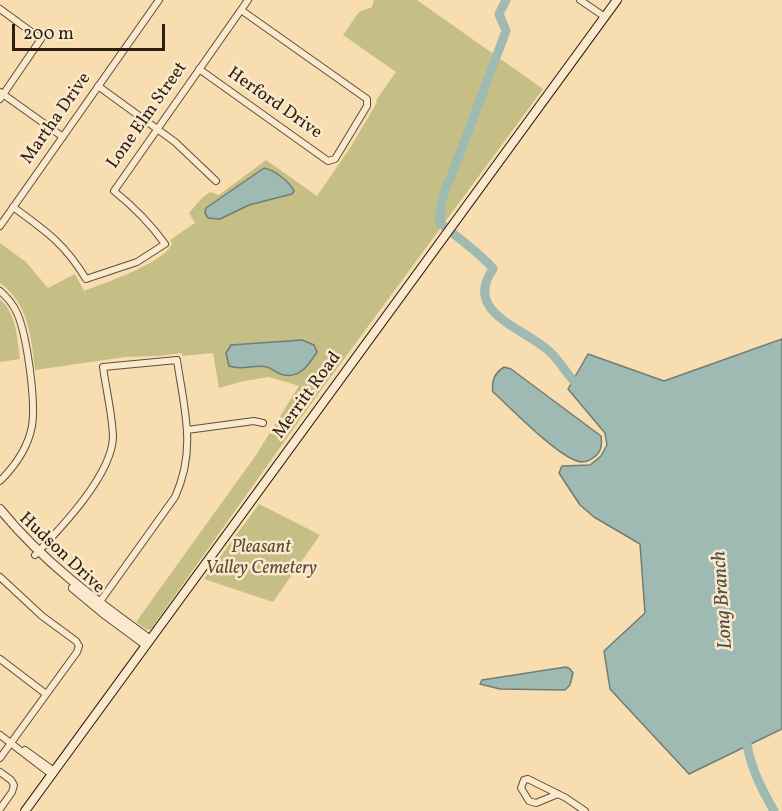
<!DOCTYPE html>
<style>
body{margin:0}
#map{position:relative;width:782px;height:811px;overflow:hidden;background:#f8ddb1;font-family:Vollkorn,serif}
canvas{display:block}
.scale{position:absolute;left:12px;top:24px;width:153px;height:27px;box-sizing:border-box;border:3px solid #2c1f12;border-top:0;padding-left:8px;font-size:18px;line-height:21px;white-space:nowrap;color:#2c1f12;-webkit-text-stroke:4px #fae9cc;paint-order:stroke}
</style>
<div id="map">
<canvas width="782" height="811"></canvas>
<div class="scale">200 m</div>
</div>
<script>
const c = document.querySelector('canvas').getContext('2d');
c.lineJoin = 'round';
function fillPath(path, color) {
  c.fillStyle = color;
  c.fill(path, 'evenodd');
}
function strokePath(path, color, width, dash) {
  c.strokeStyle = color;
  c.lineWidth = width;
  c.lineCap = dash ? 'butt' : 'round';
  c.setLineDash(dash || []);
  c.stroke(path);
}
function write(font, color, halo, rows, align = 'center') {
  c.font = font + ' Vollkorn,serif';
  c.lineWidth = 5;
  c.setLineDash([]);
  c.textBaseline = 'middle';
  c.strokeStyle = halo;
  c.fillStyle = color;
  for (const [text, x, y, turn = 0] of rows) {
    c.save();
    c.translate(x, y);
    c.rotate((+turn || 0) * Math.PI / 180);
    c.textAlign = isNaN(turn) ? turn : align;
    if (halo) c.strokeText(text, 0, 0);
    c.fillText(text, 0, 0);
    c.restore();
  }
}
const green = new Path2D(`
 M 374,0 L 417,0 L 543,89 L 316,397 L 151,629 L 147,630 L 136,622 L 256,455 L 299,386 L 269,377 L 244,381 L 219,388 L 213,353 L 182,356 L 182,353 L 158,356 L 125,357 L 35,370 C 31,337 29,304 0,283 L 0,243 L 26,262 L 48,288 L 75,274 L 84,291 C 104,283 164,263 172,244 L 170,240 L 195,223 L 189,213 L 202,198 L 210,192 L 219,195 L 266,160 L 317,196 L 350,148 L 376,104 L 377,99 L 396,72 L 343,35 L 359,12 L 372,7 Z
 M 0,299 C 17,314 17,339 20,359 L 0,362 Z
 M 259,504 L 320,535 L 273,602 L 204,579 Z`);
const water = new Path2D(`
 M 264,168 C 274,170 289,181 294,191 L 292,194 L 249,205 L 220,219 L 208,218 L 205,213 L 206,208 Z
 M 782,339 L 782,729 L 689,774 L 610,689 L 604,651 L 645,613 L 640,544 L 594,517 L 580,505 L 559,473 L 562,466 L 590,465 L 601,456 L 607,445 L 605,433 L 568,389 L 588,354 L 664,381 Z
 M 302,340 L 314,345 L 317,352 C 309,364 301,378 284,375 C 278,374 273,369 267,367 C 254,364 242,371 229,366 L 226,353 L 231,345 Z
 M 504,367 L 511,369 L 601,436 C 602,444 602,452 594,457 C 590,461 583,463 577,461 C 555,454 512,409 493,392 C 491,381 494,373 504,367 Z
 M 566,667 L 570,669 L 573,673 L 570,685 L 565,690 L 500,689 L 480,684 L 482,680 Z`);
const river = new Path2D(`
 M 506,0 L 499,14 L 506,31 L 452,174 C 444,191 439,204 440,223 C 450,231 489,261 493,269 C 462,313 525,328 550,352 C 562,363 568,378 581,388
 M 746,734 C 747,761 761,788 774,811`);
const minor = new Path2D(`
 M 580,0 L 605,17
 M 0,9 L 41,39 L 0,99
 M 199,69 L 328,161 L 335,159 L 367,106 L 367,99 L 241,10
 M 98,86 L 175,142 L 216,181
 M 0,92 L 63,137
 M 13,207 C 46,231 65,244 86,279 L 137,262 L 165,244 C 150,223 134,207 114,191 L 248,0
 M 0,226 L 159,0
 M 0,291 C 7,297 13,304 17,313 C 27,335 36,402 32,426 C 28,448 15,466 0,481
 M 187,430 L 254,421 L 263,423
 M 35,555 C 60,529 113,474 113,436 C 112,413 106,389 103,367 L 177,360 C 184,409 197,449 175,497 L 99,603
 M 0,577 L 42,616 L 76,641 L 79,646 L 77,652 L 0,758
 M 0,659 L 46,694
 M 0,735 L 51,774
 M 25,750 L 54,771
 M 0,772 L 11,780 L 14,785 L 12,792 L 0,809
 M 558,794 L 536,803 L 529,801 L 521,788 L 524,780 L 528,779 L 566,798 L 585,811`);
const tertiary = new Path2D(`
 M 0,509 C 42,561 95,600 149,639
 M 73,588 L 103,613 L 145,644`);
const secondary = new Path2D(`
 M 25,811 L 617,0`);
const streetNames = [
 ["Herford Drive",274,104,35],
 ["Lone Elm Street",148,116,-55],
 ["Martha Drive",57,119,-55],
 ["Merritt Road",308,396,-54],
 ["Hudson Drive",61,554,43]
];
const parkNames = [
 ["Pleasant",261,549],
 ["Valley Cemetery",261,570]
];
const waterNames = [
 ["Long Branch",724,600,-94]
];
fillPath(green, '#c5bf86');
fillPath(water, '#9fbab3');
strokePath(water, '#717c73', 1.5);
strokePath(river, '#9fbab3', 9);
strokePath(minor, '#5f4e3a', 8);
strokePath(tertiary, '#5f4e3a', 10);
strokePath(secondary, '#2c1f12', 10);
strokePath(minor, '#fae9cc', 6);
strokePath(tertiary, '#fae9cc', 8);
strokePath(secondary, '#fae9cc', 8);
write('18px', '#2c1f12', '#fae9cc', streetNames);
write('italic 18px', '#5a4f35', '#fae9cc', parkNames);
write('italic 20px', '#4e4e42', '#fae9cc', waterNames);
</script>
